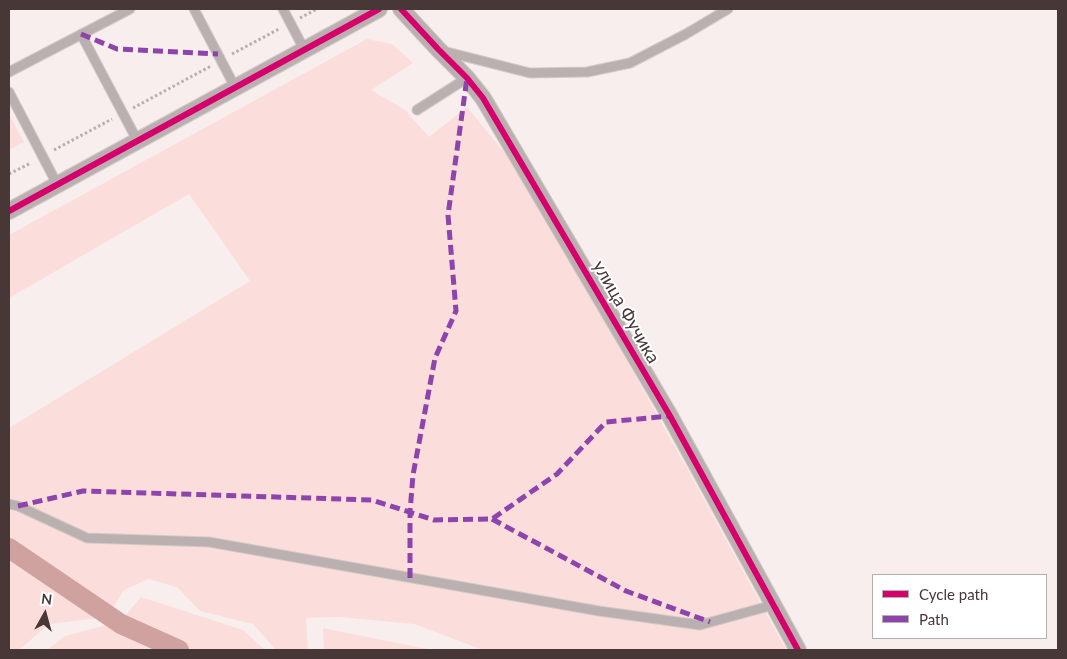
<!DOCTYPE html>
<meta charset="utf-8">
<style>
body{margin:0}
#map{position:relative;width:1067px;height:659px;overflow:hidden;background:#f7eeed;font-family:Lato,sans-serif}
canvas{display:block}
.frame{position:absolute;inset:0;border:10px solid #473736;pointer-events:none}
.legend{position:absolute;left:872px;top:574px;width:175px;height:65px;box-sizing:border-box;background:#fff;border:1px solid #b5afaf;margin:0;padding:6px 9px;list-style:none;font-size:15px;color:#473736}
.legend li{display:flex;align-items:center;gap:10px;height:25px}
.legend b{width:25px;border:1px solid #b5afaf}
.north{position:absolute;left:20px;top:589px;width:50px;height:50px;-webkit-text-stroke:4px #fff;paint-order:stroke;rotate:7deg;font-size:14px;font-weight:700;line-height:20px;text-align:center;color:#473736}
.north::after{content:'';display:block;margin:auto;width:18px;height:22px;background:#473736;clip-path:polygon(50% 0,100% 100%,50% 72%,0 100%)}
</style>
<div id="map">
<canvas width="1067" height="659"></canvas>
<div class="frame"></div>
<ul class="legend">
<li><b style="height:6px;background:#d6006c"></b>Cycle path</li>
<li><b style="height:6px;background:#8e44ad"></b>Path</li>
</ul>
<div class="north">N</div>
</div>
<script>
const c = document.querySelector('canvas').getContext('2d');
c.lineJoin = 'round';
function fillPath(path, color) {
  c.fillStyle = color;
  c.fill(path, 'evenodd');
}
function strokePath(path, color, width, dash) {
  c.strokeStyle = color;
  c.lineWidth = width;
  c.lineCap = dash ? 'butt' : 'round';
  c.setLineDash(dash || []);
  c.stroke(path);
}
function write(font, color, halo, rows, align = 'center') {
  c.font = font + ' Lato,sans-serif';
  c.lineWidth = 4;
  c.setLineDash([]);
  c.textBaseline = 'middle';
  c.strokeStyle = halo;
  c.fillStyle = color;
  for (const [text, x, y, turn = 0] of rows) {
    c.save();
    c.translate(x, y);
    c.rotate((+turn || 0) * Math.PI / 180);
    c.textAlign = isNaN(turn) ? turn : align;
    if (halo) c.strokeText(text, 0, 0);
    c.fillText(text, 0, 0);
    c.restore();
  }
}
const green = new Path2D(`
 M 367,39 L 392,44 L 413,63 L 371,90 L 405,110 L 429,137 L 467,107 L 530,184 L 678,453 L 688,470 L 786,650 L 483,650 L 414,624 L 340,617 L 306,618 L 308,650 L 276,650 L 253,624 L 200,611 L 177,587 L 148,579 L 124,590 L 107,617 L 49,624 L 19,650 L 9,650 L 9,428 L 250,281 L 189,194 L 9,298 L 9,235 Z
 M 9,114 L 24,142 L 9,150 Z
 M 141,597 L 243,630 L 265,650 L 47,650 L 65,636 L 121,621 Z
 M 323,628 L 433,650 L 324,650 Z`);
const canal = new Path2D(`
 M 9,548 L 121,624 L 179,650`);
const path = new Path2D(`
 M 300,18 L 317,9
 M 232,54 L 279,29
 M 133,108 L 211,66
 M 54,150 L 112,119
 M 9,174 L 31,163`);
const service = new Path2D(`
 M 194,9 L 235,87
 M 283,9 L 304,49
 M 81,34 L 137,140
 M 443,51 L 530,73 L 587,72 L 630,63 L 686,34 L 728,9
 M 9,72 L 130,9
 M 9,92 L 57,184
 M 417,110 L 467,78
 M 9,504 L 18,506 L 87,538 L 209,542 L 599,611 L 700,625 L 773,605`);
const minor = new Path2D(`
 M 401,9 L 438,49 L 467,78 L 483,98 L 670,416 L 798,650
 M 9,211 L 379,9`);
const quiet = new Path2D(`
 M 81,34 L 117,49 L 218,54
 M 18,506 L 83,491 L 372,500 L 434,520 L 492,519 L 557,474 L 606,422 L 670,416
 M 492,519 L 626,591 L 710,622
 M 410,578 L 410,512 L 413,475 L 435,358 L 456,311 L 448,215 L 467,78`);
const cycleway = new Path2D(`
 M 401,9 L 438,49 L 467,78 L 483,98 L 670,416 L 798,650
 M 9,211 L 379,9`);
const streetNames = [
 ["улица Фучика",626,312,60]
];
fillPath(green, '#fbdedb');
strokePath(canal, '#d0a29f', 20);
strokePath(service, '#d3cac9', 11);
strokePath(minor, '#d3cac9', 18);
strokePath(path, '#b8afae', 3, [2.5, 2.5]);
strokePath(service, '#bab0af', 9);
strokePath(minor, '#bab0af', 16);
strokePath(quiet, '#8e44ad', 5, [10, 5]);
strokePath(cycleway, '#d6006c', 6);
write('18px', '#473736', '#fff', streetNames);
</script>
